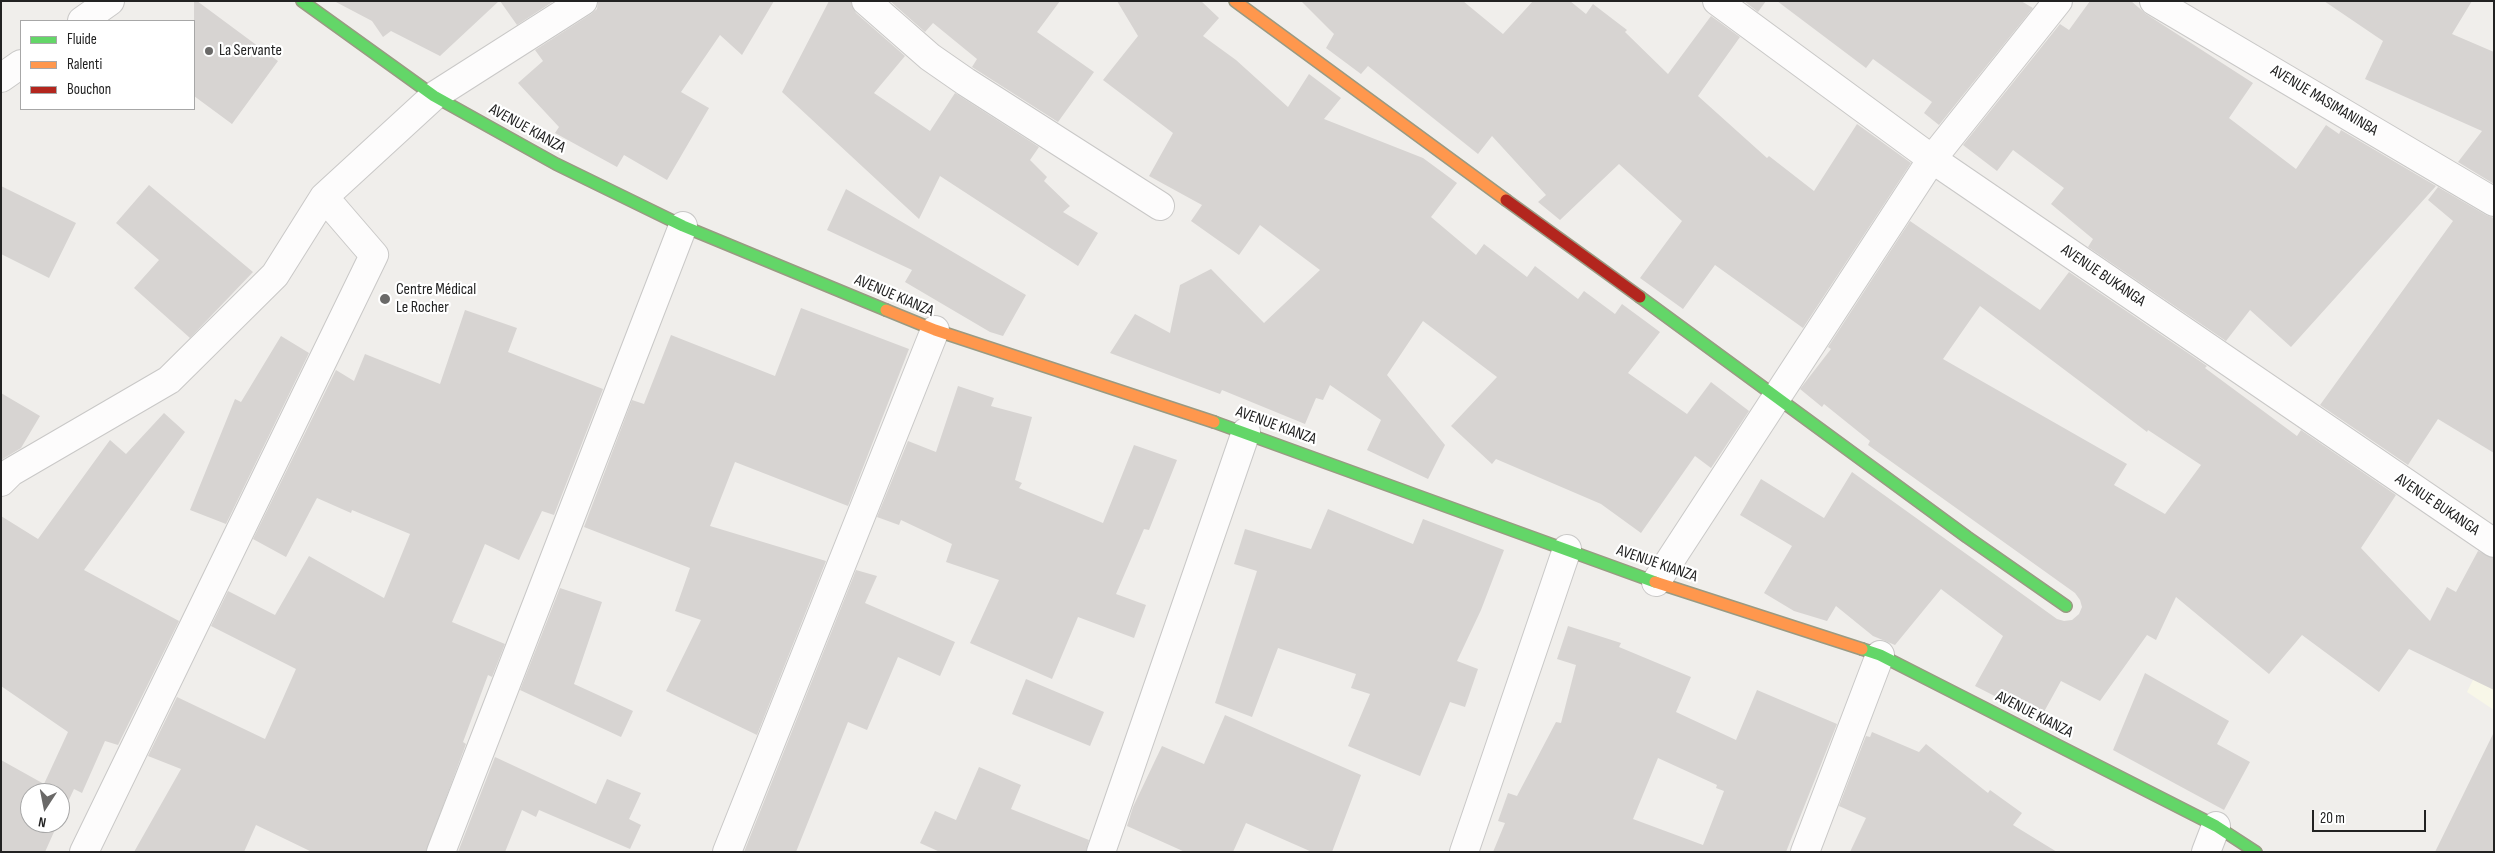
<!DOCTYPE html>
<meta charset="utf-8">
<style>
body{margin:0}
#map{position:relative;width:2495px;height:853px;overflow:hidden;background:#f0eeeb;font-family:"Sofia Sans Condensed",sans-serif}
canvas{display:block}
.frame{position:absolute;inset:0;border:2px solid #222;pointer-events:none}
.legend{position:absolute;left:20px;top:20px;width:175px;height:90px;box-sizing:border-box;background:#fff;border:1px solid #a7a7a7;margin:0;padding:6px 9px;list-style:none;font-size:15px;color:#222}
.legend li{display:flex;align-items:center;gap:10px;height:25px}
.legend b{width:25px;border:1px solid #a7a7a7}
.north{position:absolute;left:20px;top:783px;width:50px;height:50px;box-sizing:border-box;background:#fff;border:1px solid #a7a7a7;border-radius:50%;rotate:191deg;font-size:14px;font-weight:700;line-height:20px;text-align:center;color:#222}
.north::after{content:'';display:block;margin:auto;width:18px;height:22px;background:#6a6968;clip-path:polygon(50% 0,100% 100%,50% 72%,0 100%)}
.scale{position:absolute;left:2312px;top:810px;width:114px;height:22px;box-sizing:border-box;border:2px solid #222;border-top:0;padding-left:6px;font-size:15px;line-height:18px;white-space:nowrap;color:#222;-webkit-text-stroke:4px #fff;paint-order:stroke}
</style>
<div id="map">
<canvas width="2495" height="853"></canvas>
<div class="frame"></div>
<ul class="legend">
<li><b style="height:6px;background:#63d668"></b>Fluide</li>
<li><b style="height:6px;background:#ff974d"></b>Ralenti</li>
<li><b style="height:6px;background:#b3261e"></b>Bouchon</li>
</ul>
<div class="north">N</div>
<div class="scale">20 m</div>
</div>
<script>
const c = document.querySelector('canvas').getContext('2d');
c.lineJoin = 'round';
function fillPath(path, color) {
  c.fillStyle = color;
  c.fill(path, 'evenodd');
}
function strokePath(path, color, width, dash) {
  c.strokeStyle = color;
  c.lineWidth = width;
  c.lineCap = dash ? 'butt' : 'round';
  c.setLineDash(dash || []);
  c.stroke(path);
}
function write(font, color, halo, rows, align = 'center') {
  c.font = font + ' "Sofia Sans Condensed",sans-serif';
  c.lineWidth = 4.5;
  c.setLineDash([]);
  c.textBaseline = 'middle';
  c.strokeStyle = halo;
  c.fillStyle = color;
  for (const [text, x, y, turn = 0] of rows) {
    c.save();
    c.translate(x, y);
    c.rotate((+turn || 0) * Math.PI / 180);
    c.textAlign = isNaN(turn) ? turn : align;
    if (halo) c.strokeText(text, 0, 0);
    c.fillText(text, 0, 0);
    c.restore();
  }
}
const education = new Path2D(`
 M 2494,638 L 2494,710 L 2467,692 Z`);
const building = new Path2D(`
 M 194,1 L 197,1 L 278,61 L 232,124 L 194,96 Z
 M 334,1 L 499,1 L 440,56 L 391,31 L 383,37 L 372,21 Z
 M 500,1 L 554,1 L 517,25 Z
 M 598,1 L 774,1 L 742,55 L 720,35 L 681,92 L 709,108 L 667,180 L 624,155 L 617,167 L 555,133 L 559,127 L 518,83 L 543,61 L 535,50 L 591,14 L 597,9 Z
 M 829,1 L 851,1 L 856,13 L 905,56 L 874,93 L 930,131 L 955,93 L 1039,147 L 1030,160 L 1047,177 L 1044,181 L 1070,206 L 1063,212 L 1098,233 L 1078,266 L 940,176 L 919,219 L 782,92 Z
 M 890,1 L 1060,1 L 1037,32 L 1094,72 L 1058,122 L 972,67 L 977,59 L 933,23 L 925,32 Z
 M 1117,1 L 1201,1 L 1219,18 L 1203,36 L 1236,60 L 1288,107 L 1309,74 L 1341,98 L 1324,119 L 1423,158 L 1457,183 L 1431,217 L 1476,255 L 1484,244 L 1527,277 L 1535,266 L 1578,299 L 1584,291 L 1615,314 L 1622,304 L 1660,332 L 1628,373 L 1687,414 L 1711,382 L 1749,411 L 1711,468 L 1695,456 L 1641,533 L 1601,504 L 1496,459 L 1492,464 L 1451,426 L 1497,377 L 1423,321 L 1387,375 L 1445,445 L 1428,479 L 1367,450 L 1381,420 L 1330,385 L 1323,400 L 1316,398 L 1305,424 L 1222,390 L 1220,394 L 1110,353 L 1135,314 L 1170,333 L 1180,285 L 1211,269 L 1264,323 L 1320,270 L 1260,225 L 1239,255 L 1191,221 L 1202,205 L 1149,176 L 1173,133 L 1103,80 L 1138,36 Z
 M 1301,1 L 1463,1 L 1503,34 L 1533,1 L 1570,1 L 1586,14 L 1593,4 L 1627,30 L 1625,32 L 1668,74 L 1711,16 L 1740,37 L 1698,96 L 1767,158 L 1769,156 L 1814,191 L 1857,124 L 1911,163 L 1803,328 L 1715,265 L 1683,309 L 1640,278 L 1682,221 L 1619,164 L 1560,220 L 1538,202 L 1546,195 L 1492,136 L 1478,154 L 1368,66 L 1361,74 L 1326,48 L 1334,34 Z
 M 1744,1 L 1766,1 L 1758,12 Z
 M 1777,1 L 2021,1 L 2033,8 L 1939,125 L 1924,113 L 1932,102 L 1873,59 L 1866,68 Z
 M 2090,1 L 2131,1 L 2146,14 L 2253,83 L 2229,118 L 2296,169 L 2326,125 L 2339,134 L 2341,130 L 2436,186 L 2291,347 L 2250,310 L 2226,341 L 2088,247 L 2093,239 L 2051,204 L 2064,188 L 2013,150 L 1997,171 L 1963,145 L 2060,24 L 2069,30 Z
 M 2324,1 L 2472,1 L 2452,34 L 2494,52 L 2494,184 L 2458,162 L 2482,131 L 2365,79 L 2383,41 Z
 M 149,185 L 253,272 L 190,338 L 134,288 L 159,260 L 116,223 Z
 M 1,186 L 76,223 L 49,278 L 1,254 Z
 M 2438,187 L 2486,215 L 2494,218 L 2494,453 L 2438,419 L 2408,465 L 2320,405 L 2453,221 L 2428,200 Z
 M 846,189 L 1026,295 L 1003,336 L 990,332 L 905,282 L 912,270 L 827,230 Z
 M 1910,221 L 2040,310 L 2069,272 L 2207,366 L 2205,368 L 2297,436 L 2301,430 L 2396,495 L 2361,548 L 2430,621 L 2447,587 L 2456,592 L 2478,551 L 2494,558 L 2494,690 L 2409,649 L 2379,692 L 2302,635 L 2269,674 L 2176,597 L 2156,640 L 2147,635 L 2100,701 L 2061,681 L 2040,719 L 1975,686 L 2003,636 L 1941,589 L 1895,645 L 1873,636 L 1836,606 L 1827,621 L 1794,611 L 1764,593 L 1792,546 L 1740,515 L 1761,479 L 1824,518 L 1852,472 L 2057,619 L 2064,621 L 2072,620 L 2079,614 L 2082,607 L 2080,600 L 2075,593 L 1868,445 L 1870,441 L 1824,404 L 1822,407 L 1800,389 L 1831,349 L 1828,347 ZM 1980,306 L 2147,432 L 2148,430 L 2201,465 L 2165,514 L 2114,485 L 2127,464 L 1943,359 Z
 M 801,308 L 909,349 L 848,506 L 735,462 L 710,526 L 826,561 L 757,735 L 666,691 L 701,620 L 675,611 L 690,568 L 584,527 L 632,400 L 644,404 L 671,335 L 775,376 Z
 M 465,310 L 517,328 L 508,352 L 603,389 L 554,515 L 542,511 L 519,560 L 485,544 L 452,622 L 505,644 L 492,677 L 488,675 L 463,742 L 466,744 L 426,852 L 312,852 L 256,825 L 244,852 L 134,852 L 181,769 L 148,756 L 177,697 L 265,739 L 296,669 L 211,626 L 228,591 L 275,615 L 309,556 L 384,598 L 410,534 L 352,510 L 351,513 L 317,498 L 286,557 L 253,539 L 336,370 L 354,381 L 365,354 L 440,384 Z
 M 281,336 L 309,353 L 226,524 L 190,510 L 235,399 L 241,402 Z
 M 958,386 L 994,398 L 991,406 L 1032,417 L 1015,480 L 1022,483 L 1019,488 L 1103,523 L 1134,445 L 1177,460 L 1149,530 L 1144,529 L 1116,594 L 1146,605 L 1134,638 L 1078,617 L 1052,679 L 970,643 L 999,580 L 946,562 L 952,544 L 901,520 L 899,525 L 877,517 L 908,441 L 936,452 Z
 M 1,393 L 40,416 L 21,448 L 1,460 Z
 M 164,413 L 185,432 L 84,570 L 179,621 L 118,745 L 105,741 L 82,793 L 74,789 L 60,819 L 60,793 L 30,793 L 30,823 L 58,823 L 45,852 L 1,852 L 1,760 L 44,784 L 68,732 L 1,686 L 1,516 L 38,539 L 110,440 L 126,454 Z
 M 1328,509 L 1413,544 L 1423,519 L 1504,550 L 1481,610 L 1457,661 L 1478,669 L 1465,707 L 1450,702 L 1420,776 L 1348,746 L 1370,694 L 1351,688 L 1356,674 L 1278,648 L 1252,717 L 1215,703 L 1257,571 L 1234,564 L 1245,529 L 1311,549 Z
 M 856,570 L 877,576 L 865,603 L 955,642 L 940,676 L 898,657 L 867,730 L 848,722 L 796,852 L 744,852 Z
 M 560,588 L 602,602 L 574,684 L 633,711 L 621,737 L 520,690 Z
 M 1568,626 L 1621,643 L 1619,647 L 1691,677 L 1676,712 L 1736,740 L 1757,690 L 1837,724 L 1786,852 L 1493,852 L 1505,823 L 1498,821 L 1508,793 L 1517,796 L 1556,722 L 1561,723 L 1576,665 L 1557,659 ZM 1658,758 L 1717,785 L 1716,788 L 1724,791 L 1703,845 L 1633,819 Z
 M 2145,673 L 2229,721 L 2217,744 L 2250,762 L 2224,810 L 2113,750 Z
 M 1026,679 L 1104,712 L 1090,746 L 1012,714 Z
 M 1225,715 L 1361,775 L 1332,852 L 1312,852 L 1246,823 L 1233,852 L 1185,852 L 1127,826 L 1133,807 L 1162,746 L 1204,764 Z
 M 1872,732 L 1919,752 L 1926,744 L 1988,793 L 1990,790 L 2022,813 L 2013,825 L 2057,852 L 1850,852 L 1866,818 L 1839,806 L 1866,736 L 1870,737 Z
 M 2494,732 L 2494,852 L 2435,852 Z
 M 495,757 L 596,804 L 607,779 L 641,793 L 629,819 L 641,825 L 630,849 L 539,810 L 536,817 L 522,810 L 505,852 L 458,852 Z
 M 979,767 L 1021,785 L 1011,809 L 1089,840 L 1086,852 L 940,852 L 920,843 L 935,811 L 956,820 Z`);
const street = new Path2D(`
 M 866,1 L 930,57 L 966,82 L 1160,206
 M 1717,1 L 1932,159 L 2494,543
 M 2154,1 L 2494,202
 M 82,21 L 110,1
 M 1,78 L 21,64
 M 1,482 L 11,472 L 169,380 L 275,275 L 324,197 L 434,96 L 583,1
 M 1656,582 L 1932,159 L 2058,1
 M 84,852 L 374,255 L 324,197
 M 441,852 L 683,226
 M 727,852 L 935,330
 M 1101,852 L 1246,432
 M 1464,852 L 1567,549
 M 1805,852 L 1880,655
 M 2206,852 L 2216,826`);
const fast = new Path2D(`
 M 302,1 L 434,96 L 556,164 L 683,226 L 886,310
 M 1640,297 L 1967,537 L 2066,606
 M 1214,422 L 1655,582
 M 1862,649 L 1880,655 L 2216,826 L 2256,852`);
const slow = new Path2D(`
 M 1235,1 L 1506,200
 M 886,310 L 935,330 L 1214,422
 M 1655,582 L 1862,649`);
const jam = new Path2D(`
 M 1506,200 L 1640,297`);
const markers = [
 [209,51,5,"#6a6968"],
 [385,299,6,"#6a6968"]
];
const poiNames = [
 ["La Servante",219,51],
 ["Centre Médical",396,290],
 ["Le Rocher",396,308]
];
const streetNames = [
 ["AVENUE MASIMANINBA",2324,101,31],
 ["AVENUE KIANZA",527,129,29],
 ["AVENUE BUKANGA",2103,276,34],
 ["AVENUE KIANZA",894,296,23],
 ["AVENUE KIANZA",1276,426,20],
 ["AVENUE BUKANGA",2437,505,34],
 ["AVENUE KIANZA",1657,564,19],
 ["AVENUE KIANZA",2034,715,27]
];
fillPath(education, '#f8f7e8');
fillPath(building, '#d7d4d2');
strokePath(street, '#c9c8c7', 30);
strokePath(fast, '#999a82', 14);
strokePath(slow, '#999a82', 14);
strokePath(jam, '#999a82', 14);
strokePath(street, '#fdfcfc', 28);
strokePath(fast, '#63d668', 11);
strokePath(slow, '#ff974d', 11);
strokePath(jam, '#b3261e', 11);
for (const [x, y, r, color] of markers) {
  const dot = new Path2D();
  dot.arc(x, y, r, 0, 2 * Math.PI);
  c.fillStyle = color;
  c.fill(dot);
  strokePath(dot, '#fff', 2);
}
write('16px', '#222', '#fff', poiNames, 'left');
write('16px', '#222', '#fff', streetNames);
</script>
